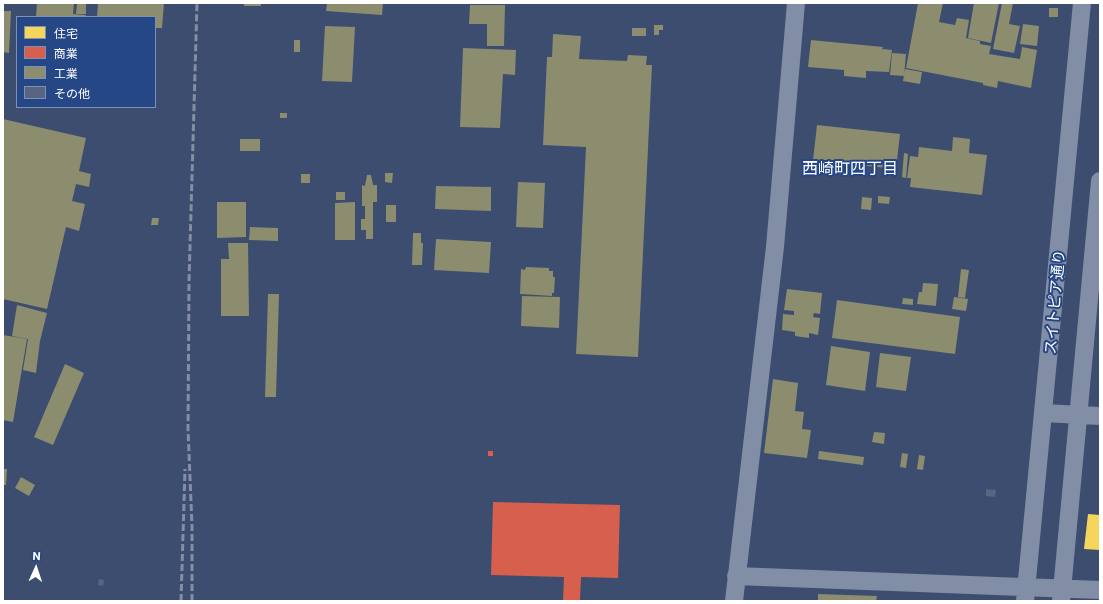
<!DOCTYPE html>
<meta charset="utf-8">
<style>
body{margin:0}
#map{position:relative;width:1103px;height:604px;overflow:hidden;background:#3c4d6f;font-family:Commissioner,"Noto Sans JP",sans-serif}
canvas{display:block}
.frame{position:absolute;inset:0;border:4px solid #fff;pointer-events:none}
.legend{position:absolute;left:16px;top:16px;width:140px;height:92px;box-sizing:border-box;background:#264785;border:1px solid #7d91b6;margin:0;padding:5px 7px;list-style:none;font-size:12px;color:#fff}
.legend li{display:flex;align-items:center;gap:8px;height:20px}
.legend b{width:20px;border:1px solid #7d91b6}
.north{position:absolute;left:16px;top:548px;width:40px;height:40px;-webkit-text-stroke:3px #264785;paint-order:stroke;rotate:3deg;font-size:11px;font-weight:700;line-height:16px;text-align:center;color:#fff}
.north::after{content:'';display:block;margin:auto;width:14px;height:18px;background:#fff;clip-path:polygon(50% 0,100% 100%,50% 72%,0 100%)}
</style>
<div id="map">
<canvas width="1103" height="604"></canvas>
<div class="frame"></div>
<ul class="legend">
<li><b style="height:11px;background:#f6d55c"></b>住宅</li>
<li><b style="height:11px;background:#d6604d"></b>商業</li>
<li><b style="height:11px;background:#8c8c6e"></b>工業</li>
<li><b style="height:11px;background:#576580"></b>その他</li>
</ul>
<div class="north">N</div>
</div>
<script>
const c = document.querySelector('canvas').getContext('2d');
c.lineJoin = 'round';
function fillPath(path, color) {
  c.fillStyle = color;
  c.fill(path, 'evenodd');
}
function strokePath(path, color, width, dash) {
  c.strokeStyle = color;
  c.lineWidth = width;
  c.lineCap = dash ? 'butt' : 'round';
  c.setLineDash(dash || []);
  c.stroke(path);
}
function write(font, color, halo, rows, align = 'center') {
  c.font = font + ' Commissioner,"Noto Sans JP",sans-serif';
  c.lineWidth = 4;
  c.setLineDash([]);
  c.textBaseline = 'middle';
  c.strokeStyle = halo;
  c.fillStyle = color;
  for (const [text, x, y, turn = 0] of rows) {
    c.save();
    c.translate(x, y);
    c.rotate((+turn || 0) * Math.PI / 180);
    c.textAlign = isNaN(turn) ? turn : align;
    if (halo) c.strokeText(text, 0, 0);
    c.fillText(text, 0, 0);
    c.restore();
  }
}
const homes = new Path2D(`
 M 1088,514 L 1100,515 L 1100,550 L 1084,549 Z`);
const shops = new Path2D(`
 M 488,451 L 493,451 L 493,456 L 488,456 Z
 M 493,502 L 620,505 L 618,578 L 581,577 L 580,601 L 563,601 L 564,577 L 491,575 Z`);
const industry = new Path2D(`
 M 37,3 L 74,3 L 73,14 L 86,15 L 85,17 L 36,17 Z
 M 77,3 L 86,3 L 86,14 L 76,14 Z
 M 98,3 L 164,3 L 162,28 L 155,28 L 155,17 L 97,17 Z
 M 244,3 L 261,3 L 261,6 L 244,6 Z
 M 327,3 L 383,3 L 382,15 L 326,11 Z
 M 918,3 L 943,3 L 939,22 L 955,25 L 957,18 L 969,20 L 966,38 L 980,41 L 980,44 L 991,46 L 989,54 L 1020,59 L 1022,47 L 1037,50 L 1031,88 L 998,81 L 997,88 L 983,85 L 983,83 L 906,68 Z
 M 974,3 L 999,3 L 991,43 L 968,38 Z
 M 1002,3 L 1013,3 L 1009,24 L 1020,26 L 1014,53 L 993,49 Z
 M 470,5 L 505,5 L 504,46 L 487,46 L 487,24 L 469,24 Z
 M 1049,8 L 1058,8 L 1058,17 L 1049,17 Z
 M 3,11 L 11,11 L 9,53 L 3,52 Z
 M 1023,24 L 1039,26 L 1037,46 L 1020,44 Z
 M 654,25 L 663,25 L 663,30 L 659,30 L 659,35 L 654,35 Z
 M 325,26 L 355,27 L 352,82 L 322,81 Z
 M 632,28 L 646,28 L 646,36 L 632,36 Z
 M 553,34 L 581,36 L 579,59 L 627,61 L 628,55 L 647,56 L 646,65 L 652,65 L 638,357 L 576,354 L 586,147 L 543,145 L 547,57 L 552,57 Z
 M 294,40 L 300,40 L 300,52 L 294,52 Z
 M 811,40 L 883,47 L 882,49 L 892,50 L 889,72 L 866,71 L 866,78 L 844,76 L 844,70 L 808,67 Z
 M 463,48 L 516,50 L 515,75 L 503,74 L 500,128 L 460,127 Z
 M 892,53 L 906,54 L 904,76 L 890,75 Z
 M 905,69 L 922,72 L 920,84 L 903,81 Z
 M 280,113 L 287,113 L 287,118 L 280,118 Z
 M 3,119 L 86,138 L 79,171 L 91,174 L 89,187 L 76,184 L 72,201 L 85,204 L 79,231 L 66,227 L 47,309 L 3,299 Z
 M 817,125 L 900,134 L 896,169 L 813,160 Z
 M 953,137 L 970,139 L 969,153 L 987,155 L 982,195 L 910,187 L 911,178 L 907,178 L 910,156 L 918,157 L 919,147 L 952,151 Z
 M 240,139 L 260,139 L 260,151 L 240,151 Z
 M 904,153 L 908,154 L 906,178 L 902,177 Z
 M 385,173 L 393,173 L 392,183 L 385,182 Z
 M 301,174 L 310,174 L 310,183 L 301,183 Z
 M 367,175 L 371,175 L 373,185 L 377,185 L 377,202 L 373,202 L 373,239 L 366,239 L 366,230 L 361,230 L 361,219 L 365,219 L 365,206 L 362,206 L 362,185 L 365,186 Z
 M 518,182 L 545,183 L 543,228 L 516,227 Z
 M 436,186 L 491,187 L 491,211 L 435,209 Z
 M 336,192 L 345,192 L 345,200 L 336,200 Z
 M 878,196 L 890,197 L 889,204 L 878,203 Z
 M 862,197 L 872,198 L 871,210 L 861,209 Z
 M 217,202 L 246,202 L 246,237 L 217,238 Z
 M 355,202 L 355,240 L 335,240 L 335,203 Z
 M 386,205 L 396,205 L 396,222 L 386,222 Z
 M 152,218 L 159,218 L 158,225 L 151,225 Z
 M 250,227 L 278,228 L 278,241 L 249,240 Z
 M 413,233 L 421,233 L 421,243 L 423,243 L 422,265 L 412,265 Z
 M 436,239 L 491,242 L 489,273 L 434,270 Z
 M 228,243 L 248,243 L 249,316 L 221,316 L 221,259 L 229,259 Z
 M 526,267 L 549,268 L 549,271 L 553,271 L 553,277 L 555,277 L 554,293 L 552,293 L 552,296 L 520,294 L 521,269 L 525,270 Z
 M 961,269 L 969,270 L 965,298 L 958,297 Z
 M 923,283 L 938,284 L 936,306 L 917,304 L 919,292 L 922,292 Z
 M 787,289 L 822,293 L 820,314 L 814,313 L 813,317 L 820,318 L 818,335 L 809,333 L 809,338 L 795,336 L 795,332 L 782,330 L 783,314 L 794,315 L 794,311 L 784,310 Z
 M 268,294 L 279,294 L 276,397 L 265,397 Z
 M 522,296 L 560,297 L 559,328 L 521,326 Z
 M 954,297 L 968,299 L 966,311 L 952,309 Z
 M 903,298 L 913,299 L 913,305 L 902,304 Z
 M 837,300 L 960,317 L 955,354 L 832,338 Z
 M 17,305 L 47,313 L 40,341 L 36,373 L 23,370 L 28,339 L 12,336 Z
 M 3,335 L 27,339 L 13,422 L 3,420 Z
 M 831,346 L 870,352 L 865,391 L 826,385 Z
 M 880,353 L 911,357 L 906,391 L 876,387 Z
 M 65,364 L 84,373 L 53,445 L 34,437 Z
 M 773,379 L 798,383 L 795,411 L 804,412 L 802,429 L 811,430 L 807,458 L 764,453 Z
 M 874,432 L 885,433 L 884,444 L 872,442 Z
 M 819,451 L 864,457 L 863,465 L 818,459 Z
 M 902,453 L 908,454 L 906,468 L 900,467 Z
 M 919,455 L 925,456 L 923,470 L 917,469 Z
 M 3,469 L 7,469 L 6,485 L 3,485 Z
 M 21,477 L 35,485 L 29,496 L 15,488 Z
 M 818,594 L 877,596 L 876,601 L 818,601 Z`);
const building = new Path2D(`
 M 986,489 L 996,490 L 995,497 L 986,496 Z
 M 99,579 L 104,580 L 103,586 L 98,585 Z`);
const minor = new Path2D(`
 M 1044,413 L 1100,416
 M 736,576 L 1100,590
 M 734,601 L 775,247 L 796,3
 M 1025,601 L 1082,3
 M 1061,601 L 1100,181`);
const rail = new Path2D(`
 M 181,601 L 185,469
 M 192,601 L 192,526 L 188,429 L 189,281 L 197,3`);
const streetNames = [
 ["スイトピア通り",1055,302,-85]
];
const neighbourhoodNames = [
 ["西崎町四丁目",850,169]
];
fillPath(homes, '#f6d55c');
fillPath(shops, '#d6604d');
fillPath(industry, '#8c8c6e');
fillPath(building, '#576580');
strokePath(minor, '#828ea5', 18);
strokePath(rail, '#838ea4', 3, [7, 3]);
write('15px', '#fff', '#264785', streetNames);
write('16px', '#fff', '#264785', neighbourhoodNames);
</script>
